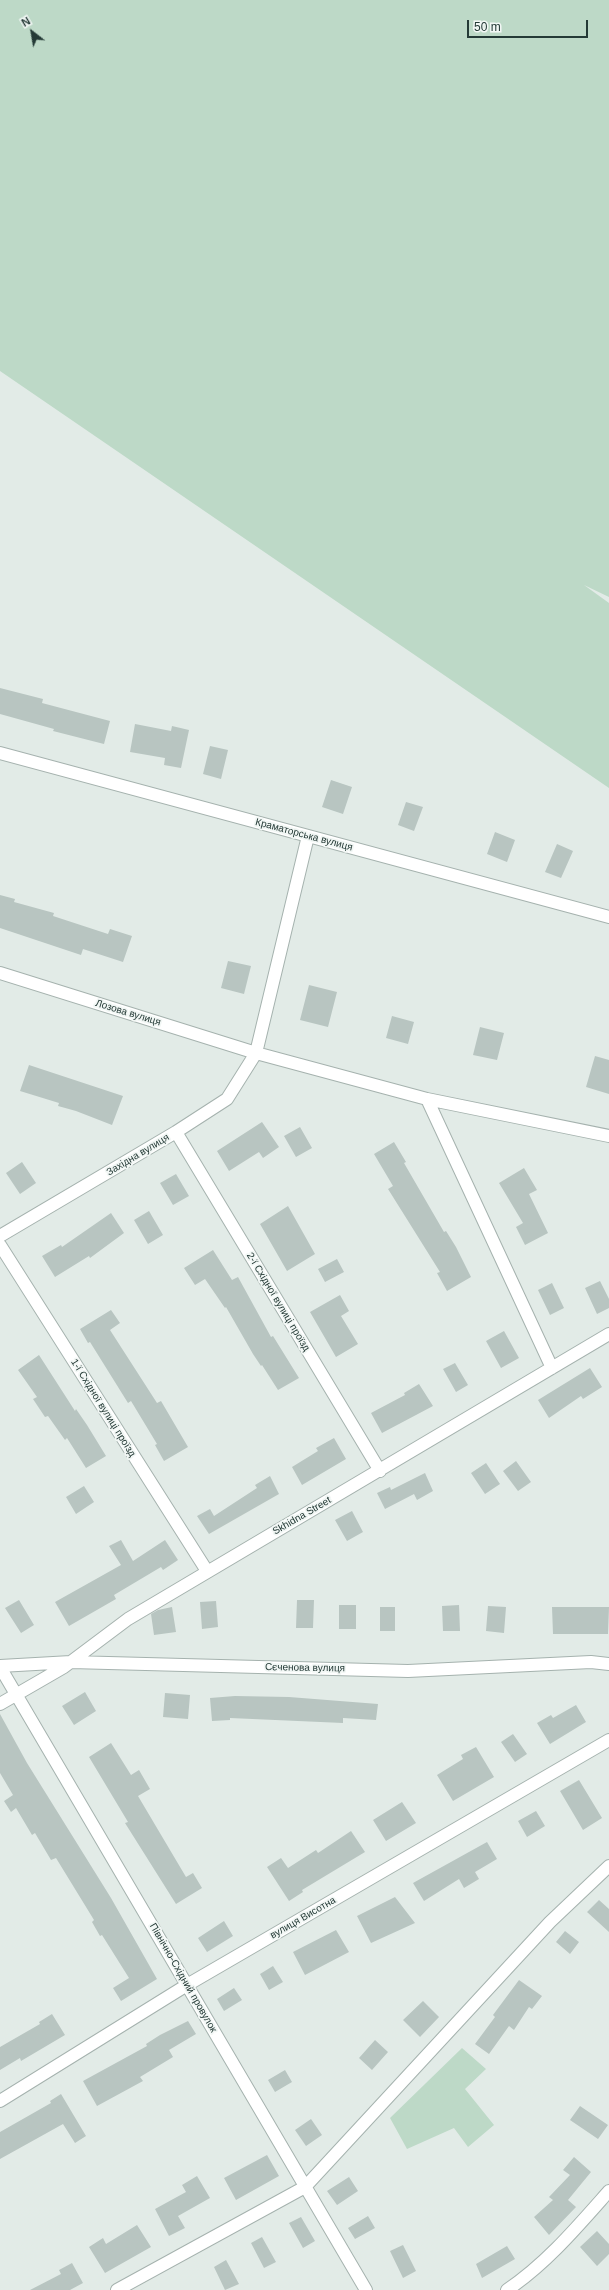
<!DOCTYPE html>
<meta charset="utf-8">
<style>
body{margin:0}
#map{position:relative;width:609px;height:2290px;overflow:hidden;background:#e2ebe7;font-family:Arial,sans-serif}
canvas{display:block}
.north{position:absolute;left:12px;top:12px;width:40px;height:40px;-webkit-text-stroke:3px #f2f7f5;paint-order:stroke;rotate:329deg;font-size:11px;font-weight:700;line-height:16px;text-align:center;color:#243a36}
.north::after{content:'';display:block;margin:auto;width:14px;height:18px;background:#243a36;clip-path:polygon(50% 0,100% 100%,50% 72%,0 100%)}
.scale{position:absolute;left:467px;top:20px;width:121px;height:18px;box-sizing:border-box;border:2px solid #243a36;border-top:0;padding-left:5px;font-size:12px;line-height:14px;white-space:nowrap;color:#243a36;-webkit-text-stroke:3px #f2f7f5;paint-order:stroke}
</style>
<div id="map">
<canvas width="609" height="2290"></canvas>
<div class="north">N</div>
<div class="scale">50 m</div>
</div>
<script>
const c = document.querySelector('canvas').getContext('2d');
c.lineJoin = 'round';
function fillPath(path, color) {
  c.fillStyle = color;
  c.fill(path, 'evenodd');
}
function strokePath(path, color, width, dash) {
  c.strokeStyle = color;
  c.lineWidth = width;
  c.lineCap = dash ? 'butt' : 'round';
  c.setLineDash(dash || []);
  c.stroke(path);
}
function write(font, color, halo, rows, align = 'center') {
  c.font = font + ' Arial,sans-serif';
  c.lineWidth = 3.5;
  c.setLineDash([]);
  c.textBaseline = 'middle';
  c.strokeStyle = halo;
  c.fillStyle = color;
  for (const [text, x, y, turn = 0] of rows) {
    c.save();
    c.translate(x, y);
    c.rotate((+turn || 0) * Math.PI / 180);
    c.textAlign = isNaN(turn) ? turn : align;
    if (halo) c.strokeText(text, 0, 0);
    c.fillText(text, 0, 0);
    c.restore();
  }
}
const green = new Path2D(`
 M 0,0 L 609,0 L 609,597 L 584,585 L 609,603 L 609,788 L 0,371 Z
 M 462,2048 L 486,2069 L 465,2089 L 494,2125 L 468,2147 L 454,2128 L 407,2149 L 390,2118 Z`);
const building = new Path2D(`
 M 0,688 L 43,699 L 42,703 L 110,721 L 104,744 L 53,731 L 54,729 L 0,714 Z
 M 135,724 L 171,731 L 172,726 L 189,730 L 181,768 L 164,765 L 165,758 L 130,752 Z
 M 210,746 L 228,750 L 221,779 L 203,774 Z
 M 331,780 L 352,787 L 343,814 L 322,807 Z
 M 406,802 L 423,807 L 414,831 L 398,825 Z
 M 495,832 L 515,840 L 507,862 L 487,854 Z
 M 557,844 L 573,851 L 561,878 L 545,872 Z
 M 0,895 L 15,899 L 14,902 L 54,913 L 53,916 L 108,934 L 110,929 L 132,936 L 123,962 L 83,949 L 81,955 L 0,928 Z
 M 228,961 L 251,966 L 244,994 L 221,988 Z
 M 309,985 L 337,992 L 328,1027 L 300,1020 Z
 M 392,1016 L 414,1022 L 408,1044 L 386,1038 Z
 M 480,1027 L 504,1033 L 497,1060 L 473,1055 Z
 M 595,1056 L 609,1060 L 609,1094 L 586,1087 Z
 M 29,1065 L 123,1096 L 112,1125 L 76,1111 L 58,1106 L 59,1103 L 20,1091 Z
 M 262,1122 L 279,1147 L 263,1158 L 259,1152 L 229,1171 L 217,1151 Z
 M 300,1127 L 312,1148 L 296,1157 L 284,1136 Z
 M 394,1142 L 406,1162 L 404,1163 L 444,1232 L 446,1231 L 456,1247 L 471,1277 L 447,1291 L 437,1273 L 440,1272 L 388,1189 L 393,1186 L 374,1154 Z
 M 22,1162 L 36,1183 L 20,1194 L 6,1173 Z
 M 524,1168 L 537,1190 L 529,1194 L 548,1233 L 525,1245 L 516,1227 L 523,1223 L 499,1183 Z
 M 176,1174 L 189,1196 L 173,1205 L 160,1183 Z
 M 288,1206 L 315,1254 L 287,1271 L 260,1224 Z
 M 149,1211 L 163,1235 L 148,1244 L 134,1220 Z
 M 111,1213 L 124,1233 L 90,1258 L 89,1256 L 55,1277 L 42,1256 L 61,1245 L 62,1247 Z
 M 213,1250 L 232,1280 L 238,1277 L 271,1337 L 273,1336 L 299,1378 L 278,1390 L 262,1365 L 261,1366 L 253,1354 L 226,1307 L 225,1308 L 205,1279 L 195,1285 L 184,1268 Z
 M 337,1259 L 344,1272 L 325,1282 L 318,1269 Z
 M 600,1281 L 609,1299 L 609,1308 L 597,1314 L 585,1288 Z
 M 552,1283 L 564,1308 L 550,1315 L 538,1290 Z
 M 340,1295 L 349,1311 L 341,1316 L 358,1344 L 336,1357 L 310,1312 Z
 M 111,1310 L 120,1323 L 110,1330 L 157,1403 L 161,1401 L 188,1447 L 164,1461 L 155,1445 L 157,1444 L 131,1401 L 128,1403 L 90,1342 L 88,1343 L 80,1329 Z
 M 504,1331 L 519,1358 L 501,1368 L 486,1341 Z
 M 39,1355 L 75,1411 L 76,1409 L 87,1425 L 106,1456 L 86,1468 L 67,1438 L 65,1440 L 48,1416 L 45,1417 L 33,1399 L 37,1397 L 18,1370 Z
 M 455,1363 L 468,1385 L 456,1392 L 443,1369 Z
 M 590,1368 L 602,1387 L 583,1399 L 581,1396 L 549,1418 L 538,1400 Z
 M 419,1384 L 433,1406 L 382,1433 L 371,1413 L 405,1395 L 404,1393 Z
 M 334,1438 L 346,1459 L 302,1485 L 292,1467 L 318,1451 L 316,1448 Z
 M 516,1461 L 531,1482 L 518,1491 L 503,1471 Z
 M 486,1463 L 500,1484 L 485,1494 L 471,1473 Z
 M 425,1473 L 433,1491 L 417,1500 L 414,1494 L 385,1509 L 377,1493 L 390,1487 L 391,1490 Z
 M 270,1476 L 279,1494 L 209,1534 L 197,1516 L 210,1509 L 214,1516 L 257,1488 L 255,1485 Z
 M 84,1486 L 94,1502 L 76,1514 L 66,1497 Z
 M 352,1511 L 363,1532 L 347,1541 L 335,1520 Z
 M 121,1540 L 133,1561 L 165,1540 L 178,1560 L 163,1570 L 161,1567 L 114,1595 L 116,1599 L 69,1626 L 55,1602 L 121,1565 L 109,1546 Z
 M 19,1600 L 34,1625 L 21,1633 L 5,1608 Z
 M 297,1600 L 314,1600 L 313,1628 L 296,1628 Z
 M 216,1601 L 218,1627 L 202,1629 L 200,1602 Z
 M 339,1605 L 356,1605 L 356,1629 L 339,1629 Z
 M 459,1605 L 460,1631 L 443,1631 L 442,1606 Z
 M 488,1606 L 506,1607 L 504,1633 L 486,1631 Z
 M 172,1607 L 176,1632 L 154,1635 L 151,1614 L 158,1610 Z
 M 380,1607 L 395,1607 L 395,1631 L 380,1631 Z
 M 552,1607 L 609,1607 L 608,1634 L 553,1634 Z
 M 85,1692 L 96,1711 L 74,1725 L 62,1706 Z
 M 165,1693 L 190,1695 L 188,1719 L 163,1717 Z
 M 235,1696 L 289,1697 L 378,1704 L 376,1720 L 343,1718 L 343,1723 L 230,1718 L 230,1720 L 212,1721 L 210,1698 Z
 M 576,1705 L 586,1722 L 550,1744 L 537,1723 L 551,1715 L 553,1718 Z
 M 0,1714 L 27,1763 L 111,1898 L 157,1979 L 121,2001 L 113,1988 L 129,1978 L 102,1935 L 100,1936 L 92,1922 L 94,1920 L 56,1858 L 51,1860 L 35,1833 L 32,1835 L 16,1808 L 11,1812 L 4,1801 L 13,1795 L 0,1773 Z
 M 513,1734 L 527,1754 L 515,1762 L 501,1742 Z
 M 111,1743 L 131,1775 L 139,1770 L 150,1789 L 138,1796 L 186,1877 L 193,1873 L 202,1888 L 176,1904 L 125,1823 L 128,1822 L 89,1757 Z
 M 476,1747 L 494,1777 L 453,1801 L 437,1775 L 463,1759 L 461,1755 Z
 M 579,1780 L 602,1818 L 583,1830 L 560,1791 Z
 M 402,1802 L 416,1823 L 386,1841 L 373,1820 Z
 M 536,1811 L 545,1826 L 527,1837 L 518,1821 Z
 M 351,1831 L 365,1852 L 302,1890 L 303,1892 L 289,1901 L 267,1867 L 281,1858 L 288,1868 L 316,1850 L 318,1853 Z
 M 487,1842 L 497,1859 L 475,1872 L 479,1879 L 464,1888 L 459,1879 L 424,1901 L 413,1883 Z
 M 395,1897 L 415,1923 L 371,1943 L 357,1916 Z
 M 599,1900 L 609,1909 L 609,1932 L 587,1912 Z
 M 224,1921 L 233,1936 L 207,1952 L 198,1938 Z
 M 336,1930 L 349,1952 L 305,1975 L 293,1952 Z
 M 565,1931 L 579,1942 L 570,1954 L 556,1942 Z
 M 273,1966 L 283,1982 L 269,1990 L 260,1974 Z
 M 519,1980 L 542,1996 L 532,2009 L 529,2007 L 514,2030 L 509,2026 L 489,2054 L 475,2044 L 495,2017 L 493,2015 Z
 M 234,1988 L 242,2000 L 224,2011 L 217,1999 Z
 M 423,2001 L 439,2017 L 420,2037 L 403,2020 Z
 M 52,2014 L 65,2035 L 21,2061 L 20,2058 L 0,2070 L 0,2047 L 40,2024 L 39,2022 Z
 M 188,2021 L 196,2034 L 169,2050 L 173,2057 L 140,2077 L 143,2081 L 97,2106 L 83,2081 L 147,2046 L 146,2044 L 160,2035 Z
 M 375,2040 L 388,2052 L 372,2070 L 359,2058 Z
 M 285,2070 L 292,2082 L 275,2092 L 268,2080 Z
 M 61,2094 L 86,2136 L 75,2143 L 63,2124 L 0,2159 L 0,2132 L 51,2103 L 50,2101 Z
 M 580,2106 L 608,2125 L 598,2139 L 570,2120 Z
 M 311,2119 L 322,2135 L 306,2146 L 295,2130 Z
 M 267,2155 L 279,2176 L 236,2200 L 224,2178 Z
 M 574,2157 L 591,2172 L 568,2200 L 576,2207 L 549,2235 L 534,2217 L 553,2200 L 549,2197 L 570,2175 L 563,2170 Z
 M 197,2176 L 210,2198 L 178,2216 L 185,2228 L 169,2236 L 155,2209 L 186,2192 L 182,2185 Z
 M 349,2177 L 358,2191 L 337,2205 L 327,2191 Z
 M 368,2216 L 375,2228 L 355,2239 L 348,2228 Z
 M 301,2217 L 315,2241 L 303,2248 L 289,2223 Z
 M 137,2225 L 151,2247 L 105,2273 L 89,2247 L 103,2238 L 106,2244 Z
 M 597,2231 L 609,2244 L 609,2254 L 597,2266 L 580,2247 Z
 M 262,2237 L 276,2262 L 264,2268 L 251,2243 Z
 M 403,2245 L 416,2271 L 403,2278 L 390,2251 Z
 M 507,2246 L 515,2259 L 482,2278 L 476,2264 Z
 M 226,2260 L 239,2284 L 225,2290 L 214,2267 Z
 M 72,2263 L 83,2283 L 70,2290 L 30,2290 L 61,2274 L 59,2270 Z`);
const minor = new Path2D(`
 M 0,753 L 609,917
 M 0,973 L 256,1053 L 427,1099 L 609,1136
 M 427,1099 L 552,1368
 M 176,1132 L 380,1471
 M 0,1236 L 176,1132 L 227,1099 L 256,1053 L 308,836
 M 0,1245 L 207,1571
 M 0,1666 L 71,1662 L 408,1671 L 591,1662 L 609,1664
 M 0,1667 L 366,2290
 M 0,1704 L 64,1667 L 128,1619 L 609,1334
 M 0,2101 L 187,1985 L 609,1740
 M 117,2290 L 305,2187 L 550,1922 L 609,1866
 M 507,2290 C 546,2264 578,2226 609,2191`);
const streetNames = [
 ["Краматорська вулиця",304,835,15],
 ["Лозова вулиця",128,1013,17],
 ["Західна вулиця",138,1155,-31],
 ["2-ї Східної вулиці проїзд",278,1302,59],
 ["1-ї Східної вулиці проїзд",103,1408,58],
 ["Skhidna Street",302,1516,-30],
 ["Сєченова вулиця",305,1668,1],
 ["вулиця Висотна",303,1918,-30],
 ["Північно-Східний провулок",183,1978,60]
];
fillPath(green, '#bdd9c7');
fillPath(building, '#b8c5c1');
strokePath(minor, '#a5b2ae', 14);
strokePath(minor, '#fff', 12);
write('10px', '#243a36', '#f2f7f5', streetNames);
</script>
